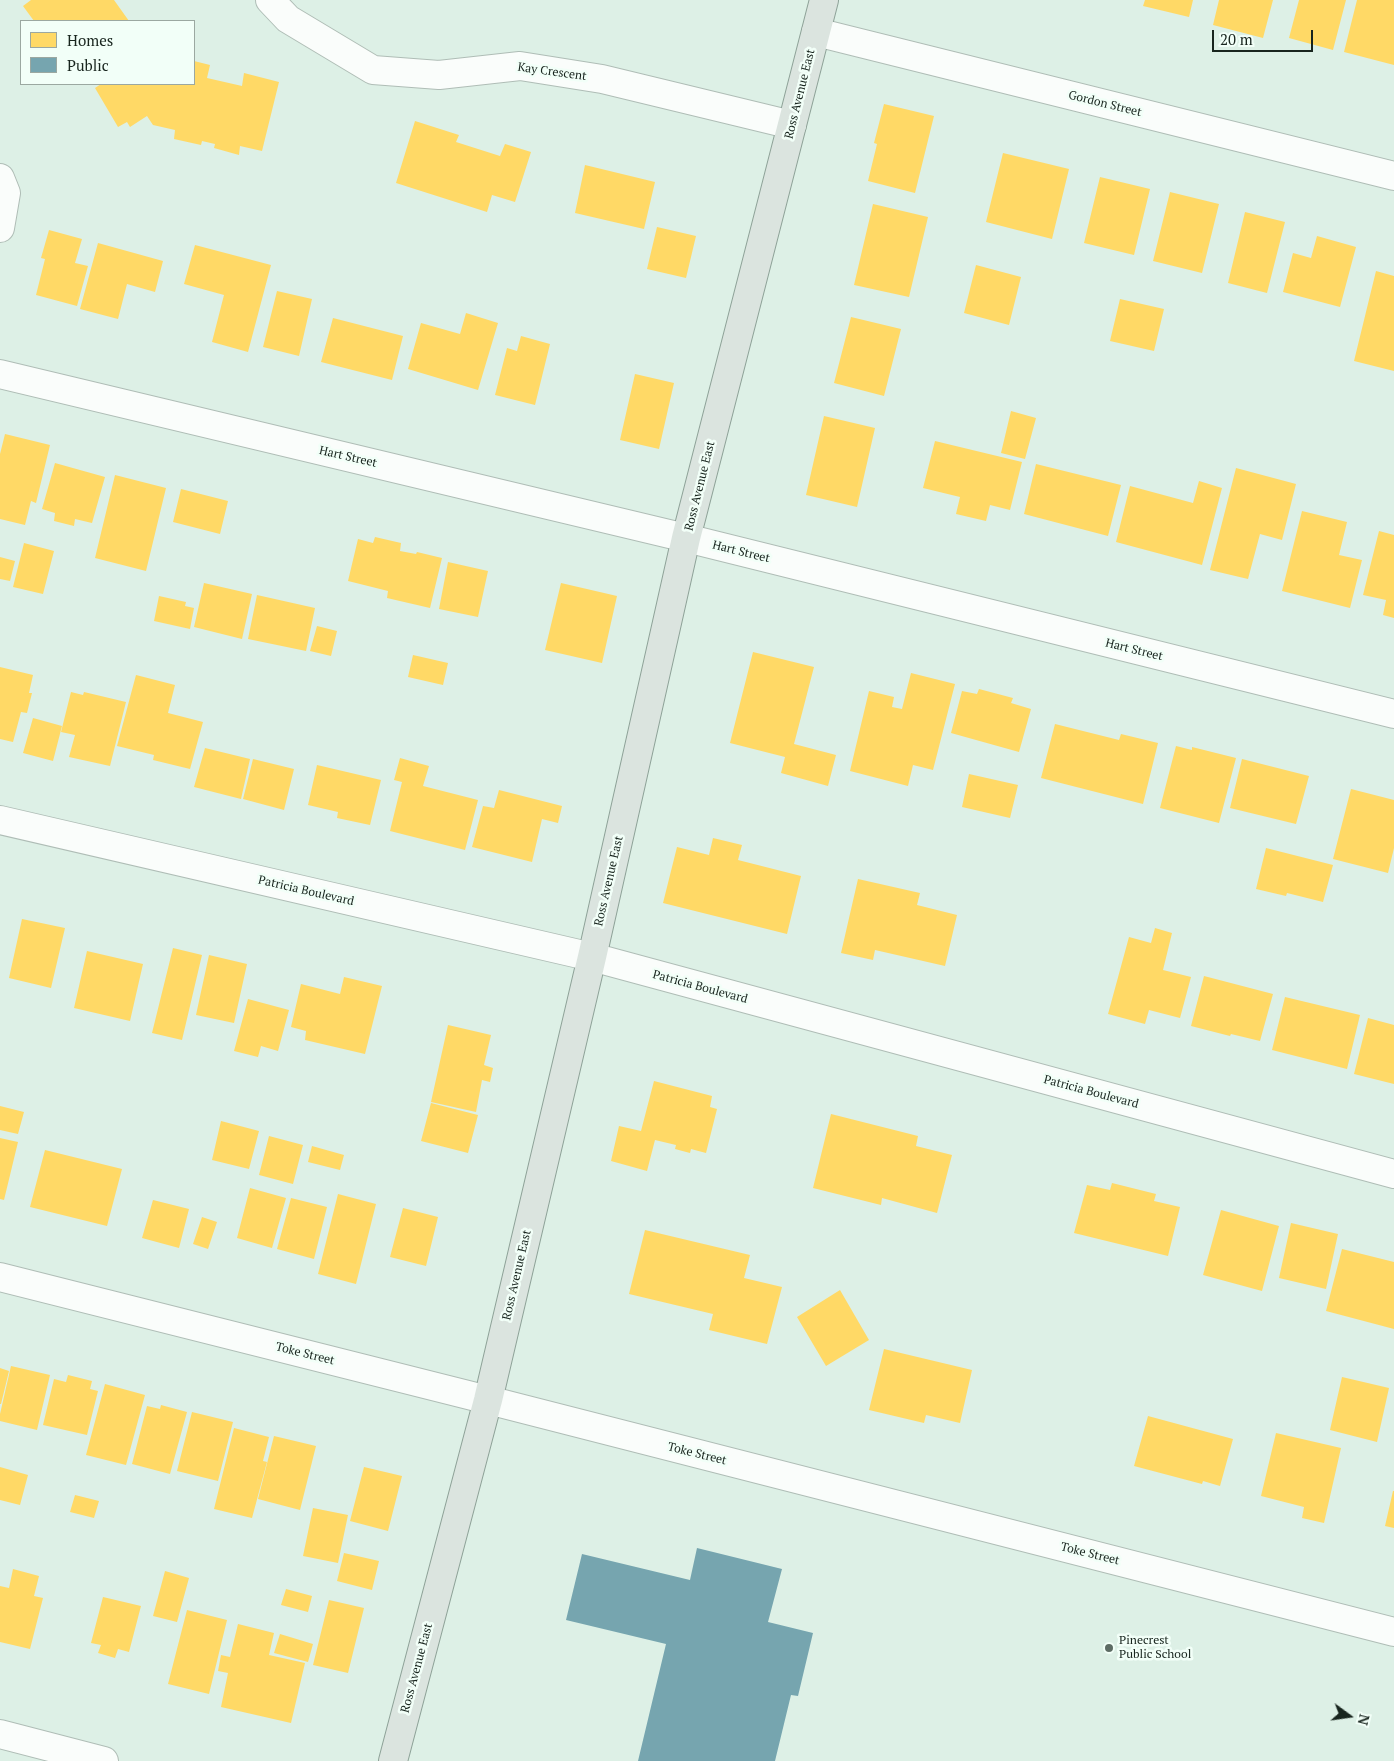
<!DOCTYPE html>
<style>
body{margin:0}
#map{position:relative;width:1394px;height:1761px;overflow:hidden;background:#ddf0e6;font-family:"PT Serif",serif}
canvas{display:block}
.legend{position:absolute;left:20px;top:20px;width:175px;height:65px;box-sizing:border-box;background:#f2fff8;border:1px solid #9ba8a1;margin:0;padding:6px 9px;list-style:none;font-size:15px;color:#18251e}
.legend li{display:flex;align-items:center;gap:10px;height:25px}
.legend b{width:25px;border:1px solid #9ba8a1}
.north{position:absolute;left:1324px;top:1691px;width:50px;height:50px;-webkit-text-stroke:4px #f2fff8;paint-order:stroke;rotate:104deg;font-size:14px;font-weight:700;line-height:20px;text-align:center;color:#18251e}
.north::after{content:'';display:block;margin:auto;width:18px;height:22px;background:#18251e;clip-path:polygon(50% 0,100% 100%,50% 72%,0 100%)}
.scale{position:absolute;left:1212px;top:30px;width:101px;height:22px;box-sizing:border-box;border:2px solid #18251e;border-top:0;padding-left:6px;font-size:15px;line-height:18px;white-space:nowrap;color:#18251e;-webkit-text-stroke:4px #f2fff8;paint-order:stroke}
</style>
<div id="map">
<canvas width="1394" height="1761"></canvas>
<ul class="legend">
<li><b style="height:14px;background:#ffd966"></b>Homes</li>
<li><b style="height:14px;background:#76a5af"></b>Public</li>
</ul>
<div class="north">N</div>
<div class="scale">20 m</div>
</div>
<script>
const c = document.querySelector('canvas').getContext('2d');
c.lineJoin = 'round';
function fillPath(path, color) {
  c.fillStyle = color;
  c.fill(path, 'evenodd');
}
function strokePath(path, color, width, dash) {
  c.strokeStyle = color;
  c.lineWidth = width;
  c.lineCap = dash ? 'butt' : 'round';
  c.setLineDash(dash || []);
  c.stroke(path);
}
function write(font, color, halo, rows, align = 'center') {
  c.font = font + ' "PT Serif",serif';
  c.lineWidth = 5;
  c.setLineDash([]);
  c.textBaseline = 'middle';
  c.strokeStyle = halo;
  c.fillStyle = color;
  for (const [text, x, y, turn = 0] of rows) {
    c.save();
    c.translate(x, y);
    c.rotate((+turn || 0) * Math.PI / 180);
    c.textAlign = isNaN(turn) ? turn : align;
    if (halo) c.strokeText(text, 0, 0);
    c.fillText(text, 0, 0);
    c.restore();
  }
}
const homes = new Path2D(`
 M 31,0 L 114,0 L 129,21 L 34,21 L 23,6 Z
 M 1145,0 L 1193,0 L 1189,17 L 1143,6 Z
 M 1219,0 L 1273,0 L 1263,38 L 1213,25 Z
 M 1299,0 L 1346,0 L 1333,50 L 1289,38 Z
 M 1357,0 L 1394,0 L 1394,65 L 1344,52 Z
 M 194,61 L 210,65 L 207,78 L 242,86 L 244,73 L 279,82 L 262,151 L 240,146 L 239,155 L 214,148 L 215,144 L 202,141 L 201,145 L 174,139 L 175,130 L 153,125 L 147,116 L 130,127 L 127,122 L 118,127 L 95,88 L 101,84 L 194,84 Z
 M 884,104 L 934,116 L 915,193 L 868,181 L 877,144 L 874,143 Z
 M 415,121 L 459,135 L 456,142 L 500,156 L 505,144 L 531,152 L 515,202 L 492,195 L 487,212 L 396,183 Z
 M 1003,153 L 1069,169 L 1052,239 L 986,222 Z
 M 585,165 L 655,182 L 644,229 L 575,213 Z
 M 1100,177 L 1150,189 L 1134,255 L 1084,243 Z
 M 1170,192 L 1219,204 L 1202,273 L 1153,261 Z
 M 873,204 L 928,217 L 909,297 L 854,285 Z
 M 1245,212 L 1285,222 L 1267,293 L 1228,283 Z
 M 657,227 L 696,236 L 686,278 L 647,269 Z
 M 49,230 L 82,239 L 75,263 L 88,266 L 77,306 L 36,295 L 45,259 L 41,258 Z
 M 1317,236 L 1356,247 L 1340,307 L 1283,292 L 1293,253 L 1311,258 Z
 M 98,243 L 163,261 L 155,292 L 127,284 L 118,319 L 80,309 Z
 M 195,245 L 271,265 L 248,352 L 212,342 L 224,295 L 184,284 Z
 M 976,265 L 1021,277 L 1009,325 L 964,313 Z
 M 1376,271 L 1394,276 L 1394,371 L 1354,361 Z
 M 277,291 L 312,299 L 299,356 L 263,347 Z
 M 1120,299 L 1164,309 L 1154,351 L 1110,341 Z
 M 466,313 L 498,323 L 478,390 L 408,369 L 421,323 L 460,334 Z
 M 851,317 L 901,329 L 884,396 L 834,383 Z
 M 333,318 L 403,336 L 392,380 L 321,362 Z
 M 521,336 L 550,344 L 535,405 L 495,395 L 507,348 L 517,351 Z
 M 635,374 L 674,383 L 659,449 L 620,440 Z
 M 1011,411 L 1036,418 L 1025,459 L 1001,453 Z
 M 824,416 L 875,428 L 857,507 L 806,495 Z
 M 5,434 L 50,445 L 36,503 L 31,501 L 25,525 L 0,519 L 0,454 Z
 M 935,441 L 1022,462 L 1010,510 L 990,505 L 986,521 L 956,514 L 960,497 L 923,488 Z
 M 55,463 L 105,477 L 92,523 L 75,519 L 74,526 L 54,521 L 55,513 L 42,509 Z
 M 1036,464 L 1121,485 L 1108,536 L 1024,514 Z
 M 1236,468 L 1296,484 L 1282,540 L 1260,534 L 1248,579 L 1210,570 Z
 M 115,475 L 166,488 L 146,571 L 95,558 Z
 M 1199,481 L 1222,488 L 1202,565 L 1116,542 L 1130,486 L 1193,503 Z
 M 181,489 L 228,501 L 220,534 L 173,522 Z
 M 1302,511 L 1347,522 L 1339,555 L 1362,560 L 1350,608 L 1282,591 Z
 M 1379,531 L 1394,535 L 1394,618 L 1383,615 L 1386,600 L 1363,595 Z
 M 375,537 L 401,543 L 400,551 L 416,554 L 417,552 L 442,558 L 430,608 L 387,598 L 388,591 L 348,581 L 358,539 L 373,543 Z
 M 24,543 L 54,551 L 43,594 L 13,587 Z
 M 0,557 L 15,561 L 10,581 L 0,579 Z
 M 448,562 L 488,571 L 478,617 L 439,609 Z
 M 204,583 L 252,594 L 242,639 L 194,627 Z
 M 561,583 L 617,596 L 602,663 L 545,650 Z
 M 257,595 L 315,608 L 306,651 L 248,639 Z
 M 159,596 L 186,602 L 185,606 L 194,608 L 190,629 L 154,621 Z
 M 317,626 L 337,631 L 331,656 L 310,651 Z
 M 753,652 L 814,667 L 794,744 L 836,755 L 828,786 L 781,773 L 785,757 L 730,743 Z
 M 413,655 L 448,663 L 443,685 L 408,677 Z
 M 0,667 L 33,675 L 29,693 L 32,693 L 27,713 L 21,712 L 13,742 L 0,739 Z
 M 911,673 L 955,684 L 933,770 L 913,765 L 908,786 L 850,771 L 869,691 L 894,697 L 892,707 L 902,709 Z
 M 136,675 L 175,685 L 168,713 L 203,722 L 190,769 L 153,760 L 154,755 L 117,746 Z
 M 979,689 L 1013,698 L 1011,703 L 1031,709 L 1019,752 L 951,733 L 962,691 L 977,694 Z
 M 71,692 L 83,695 L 84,692 L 126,702 L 110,766 L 69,757 L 75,735 L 61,732 Z
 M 33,718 L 62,726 L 53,761 L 23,753 Z
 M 1055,724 L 1119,740 L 1121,734 L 1158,743 L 1143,804 L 1041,778 Z
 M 1176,746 L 1192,750 L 1192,747 L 1236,758 L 1219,823 L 1160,808 Z
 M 205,748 L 250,759 L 241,799 L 194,787 Z
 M 400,758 L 429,766 L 423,786 L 478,800 L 465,850 L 390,831 L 402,782 L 394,780 Z
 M 253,759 L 294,769 L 284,810 L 243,799 Z
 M 1242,759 L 1309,776 L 1296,824 L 1230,808 Z
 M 317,765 L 381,780 L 370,825 L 337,818 L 338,812 L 308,805 Z
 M 969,774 L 1018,785 L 1010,818 L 962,807 Z
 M 1351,789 L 1394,800 L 1394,848 L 1388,873 L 1333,859 Z
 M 499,790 L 562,806 L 558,823 L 542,819 L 532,862 L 472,847 L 483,806 L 494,808 Z
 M 713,838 L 742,845 L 738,860 L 801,876 L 787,934 L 663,903 L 677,847 L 709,855 Z
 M 1266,848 L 1333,865 L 1323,902 L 1287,893 L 1286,896 L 1256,889 Z
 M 858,879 L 920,893 L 917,905 L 957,915 L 945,966 L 875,950 L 873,960 L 841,953 Z
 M 22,919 L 65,928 L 51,988 L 9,978 Z
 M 1155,928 L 1172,933 L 1163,970 L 1191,977 L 1180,1018 L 1149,1010 L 1145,1024 L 1108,1014 L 1129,937 L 1151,943 Z
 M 173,948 L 202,955 L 182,1040 L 152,1033 Z
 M 87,951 L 143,964 L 130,1021 L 74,1008 Z
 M 209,955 L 247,964 L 234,1023 L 196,1015 Z
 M 1204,976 L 1273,994 L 1260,1041 L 1231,1034 L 1230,1036 L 1191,1026 Z
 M 344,977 L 382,986 L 365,1054 L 305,1040 L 306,1031 L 291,1027 L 301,984 L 340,994 Z
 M 1285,997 L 1360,1015 L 1347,1069 L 1272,1050 Z
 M 248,999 L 289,1010 L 278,1051 L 261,1046 L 258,1057 L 234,1051 Z
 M 1368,1018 L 1394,1025 L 1394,1084 L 1354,1074 Z
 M 448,1025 L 491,1035 L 484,1065 L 493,1068 L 490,1082 L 482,1080 L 476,1112 L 431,1102 Z
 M 654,1081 L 712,1096 L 710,1107 L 717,1109 L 706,1153 L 691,1149 L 690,1153 L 675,1149 L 676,1145 L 655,1140 L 647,1171 L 611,1161 L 619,1126 L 641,1131 Z
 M 431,1103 L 478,1115 L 468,1153 L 421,1141 Z
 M 0,1106 L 24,1112 L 18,1134 L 0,1130 Z
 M 831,1114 L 918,1136 L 916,1146 L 952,1155 L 937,1213 L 882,1198 L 881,1205 L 813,1188 Z
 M 221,1121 L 259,1131 L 249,1169 L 212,1160 Z
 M 269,1136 L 303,1145 L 293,1184 L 259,1175 Z
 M 0,1138 L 18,1142 L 4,1200 L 0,1199 Z
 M 312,1146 L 344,1155 L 340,1170 L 308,1162 Z
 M 45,1150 L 122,1169 L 107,1226 L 30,1207 Z
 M 1112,1183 L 1156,1194 L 1154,1201 L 1180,1207 L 1168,1256 L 1074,1233 L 1087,1185 L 1110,1190 Z
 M 250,1188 L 286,1198 L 272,1248 L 237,1238 Z
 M 338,1194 L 376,1204 L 356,1284 L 318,1274 Z
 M 291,1198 L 327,1207 L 314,1259 L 277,1249 Z
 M 153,1200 L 189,1209 L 179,1248 L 142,1238 Z
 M 403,1208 L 438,1217 L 426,1266 L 390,1257 Z
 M 1221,1210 L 1279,1226 L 1262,1291 L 1203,1275 Z
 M 202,1217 L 217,1222 L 208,1249 L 193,1244 Z
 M 1291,1223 L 1338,1234 L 1326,1289 L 1279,1278 Z
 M 645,1230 L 750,1255 L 744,1278 L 782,1287 L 767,1344 L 709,1330 L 713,1314 L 629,1294 Z
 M 1342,1249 L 1394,1262 L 1394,1329 L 1326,1311 Z
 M 840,1290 L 869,1340 L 826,1366 L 797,1317 Z
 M 884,1349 L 972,1370 L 960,1423 L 926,1415 L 924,1423 L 869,1410 Z
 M 11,1366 L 50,1375 L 37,1430 L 0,1421 L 0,1414 Z
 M 0,1368 L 9,1371 L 1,1404 L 0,1404 Z
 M 68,1375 L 92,1381 L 90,1389 L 98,1391 L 87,1435 L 43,1425 L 54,1379 L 66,1382 Z
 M 1342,1377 L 1389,1388 L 1377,1442 L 1330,1430 Z
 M 105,1384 L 145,1395 L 126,1465 L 86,1455 Z
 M 161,1405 L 187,1412 L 170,1474 L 132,1464 L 147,1406 L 160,1409 Z
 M 192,1412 L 233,1422 L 218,1481 L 177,1471 Z
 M 1148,1416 L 1233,1439 L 1220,1486 L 1203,1481 L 1202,1484 L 1134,1466 Z
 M 234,1428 L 269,1437 L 263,1461 L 267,1462 L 252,1518 L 214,1509 Z
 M 1276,1433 L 1341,1448 L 1324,1523 L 1302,1518 L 1304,1507 L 1261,1496 Z
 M 274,1436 L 316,1446 L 300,1510 L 258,1499 Z
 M 0,1467 L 28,1475 L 20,1505 L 0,1500 Z
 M 364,1467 L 402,1476 L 388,1531 L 350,1521 Z
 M 1393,1491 L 1394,1491 L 1394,1528 L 1385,1526 Z
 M 75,1495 L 99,1501 L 94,1518 L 70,1512 Z
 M 313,1508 L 348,1515 L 338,1563 L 303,1556 Z
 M 344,1553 L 379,1561 L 372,1590 L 337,1581 Z
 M 13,1569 L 39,1576 L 34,1596 L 43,1598 L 30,1649 L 0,1642 L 0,1586 L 9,1588 Z
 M 165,1571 L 189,1578 L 177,1622 L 153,1616 Z
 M 286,1589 L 312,1596 L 308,1612 L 281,1605 Z
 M 103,1597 L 141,1606 L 129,1652 L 118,1649 L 115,1658 L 98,1653 L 101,1645 L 91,1643 Z
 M 329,1600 L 364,1608 L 348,1673 L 313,1665 Z
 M 187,1610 L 227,1620 L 209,1694 L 168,1684 Z
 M 238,1624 L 274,1633 L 269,1655 L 305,1663 L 291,1723 L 221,1707 L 228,1673 L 218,1671 L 221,1655 L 230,1657 Z
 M 280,1634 L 313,1644 L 308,1662 L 274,1653 Z`);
const public = new Path2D(`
 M 697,1548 L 782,1569 L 768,1622 L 813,1633 L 798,1696 L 791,1695 L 775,1761 L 638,1761 L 666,1644 L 566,1620 L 582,1554 L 690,1580 Z`);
const minor = new Path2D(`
 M 270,0 L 288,19 L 373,70 L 439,75 L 520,66 L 602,79 L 792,125
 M 816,32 L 1394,176
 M 0,178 L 6,193 L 0,228
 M 0,374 L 686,538 L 1394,714
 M 0,820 L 592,957 L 1394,1174
 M 0,1277 L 488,1400 L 1394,1632
 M 0,1734 L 104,1761`);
const major = new Path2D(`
 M 393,1761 L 488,1400 L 592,957 L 686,538 L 824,0`);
const markers = [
 [1109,1648,5,"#5d6c64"]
];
const streetNames = [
 ["Kay Crescent",552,72,8],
 ["Ross Avenue East",800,94,-76],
 ["Gordon Street",1105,104,14],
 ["Hart Street",348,457,13],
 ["Ross Avenue East",700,486,-76],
 ["Hart Street",741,552,14],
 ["Hart Street",1134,650,14],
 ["Ross Avenue East",609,881,-77],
 ["Patricia Boulevard",306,891,13],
 ["Patricia Boulevard",700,987,15],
 ["Patricia Boulevard",1091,1092,15],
 ["Ross Avenue East",517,1275,-77],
 ["Toke Street",305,1354,14],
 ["Toke Street",697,1454,14],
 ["Toke Street",1090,1554,14],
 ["Ross Avenue East",417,1668,-75]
];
const poiNames = [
 ["Pinecrest",1119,1641],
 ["Public School",1119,1655]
];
fillPath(homes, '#ffd966');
fillPath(public, '#76a5af');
strokePath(minor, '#afbdb6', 30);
strokePath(major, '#8ea298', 30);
strokePath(minor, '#fafdfb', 28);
strokePath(major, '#dbe4df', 28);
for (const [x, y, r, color] of markers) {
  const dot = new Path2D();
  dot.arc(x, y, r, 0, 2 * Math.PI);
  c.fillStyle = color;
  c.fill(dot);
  strokePath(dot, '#f2fff8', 2);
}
write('12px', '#18251e', '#f2fff8', streetNames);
write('12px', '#18251e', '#f2fff8', poiNames, 'left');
</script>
